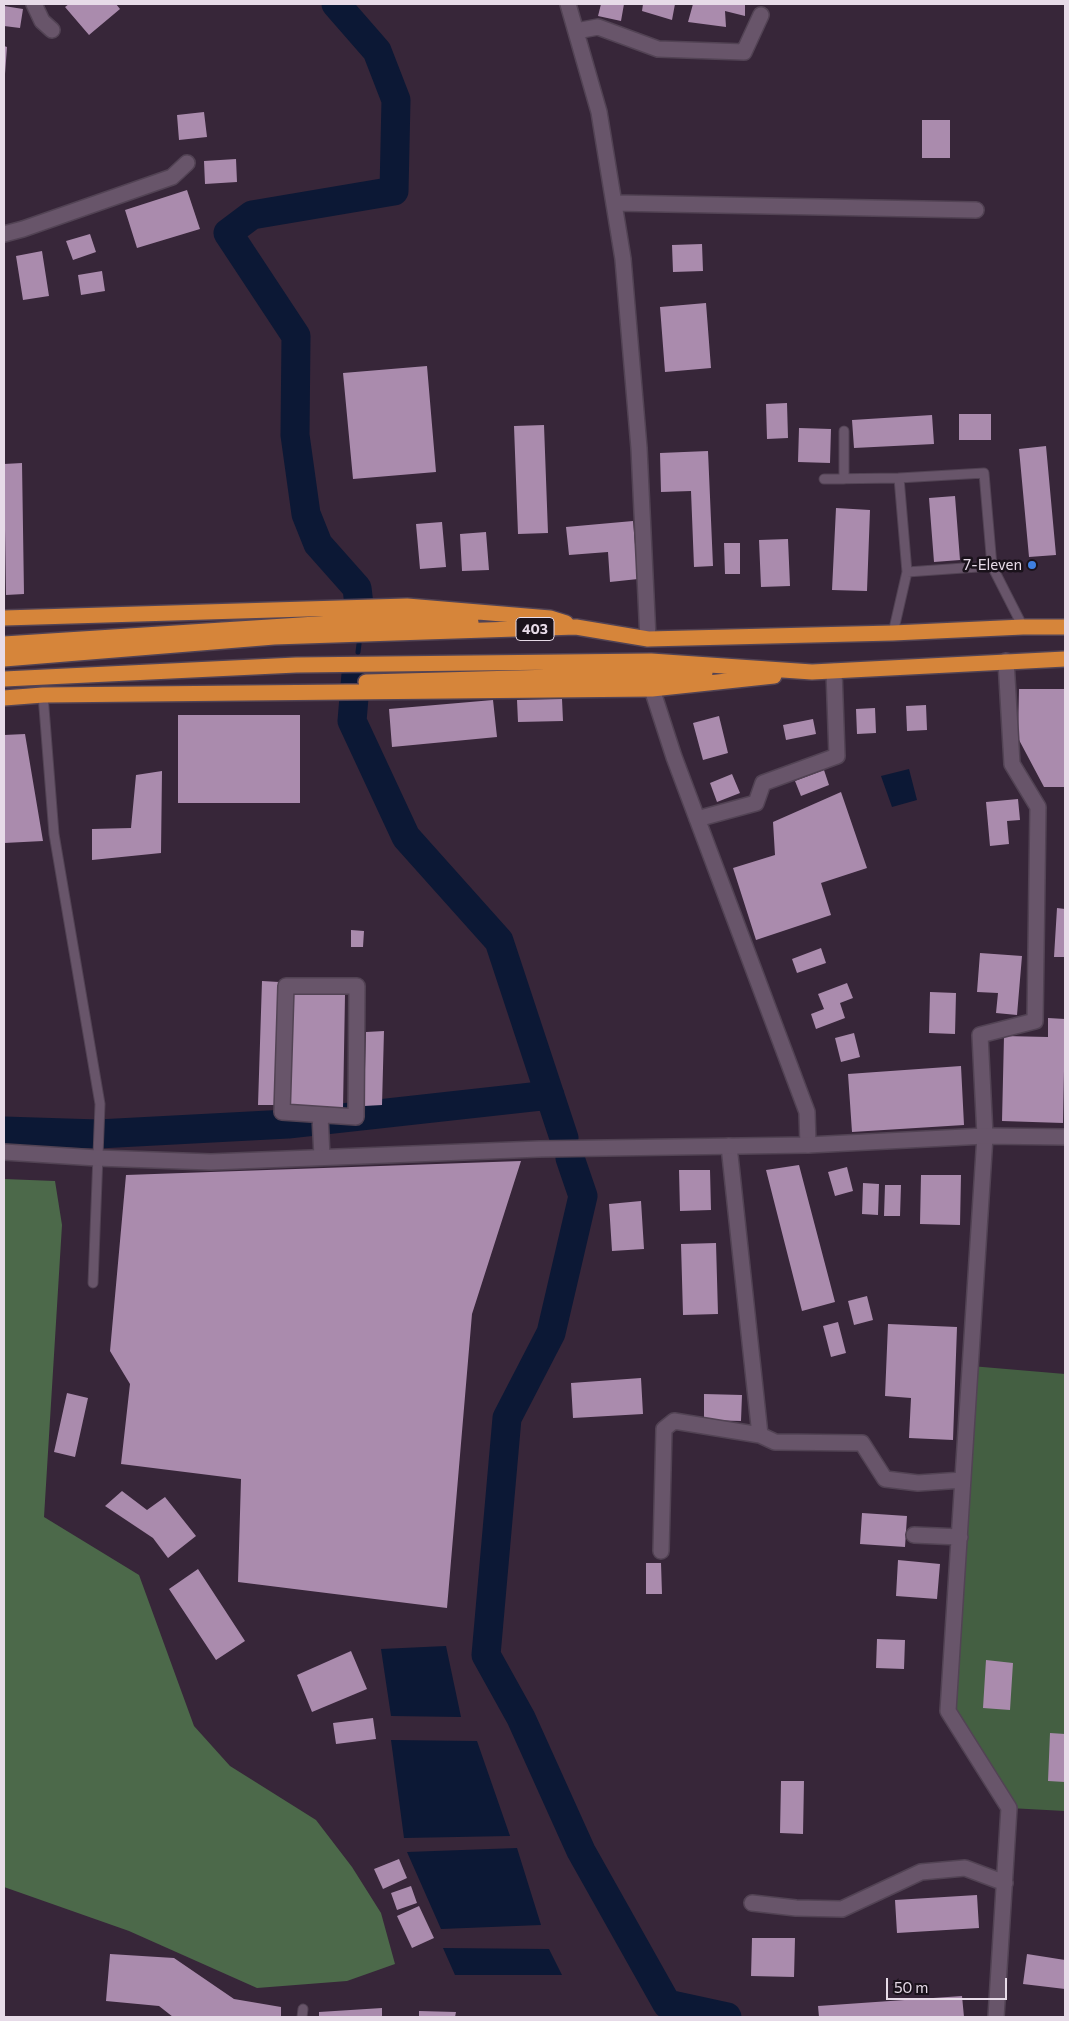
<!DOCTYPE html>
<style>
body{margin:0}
#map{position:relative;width:1069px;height:2021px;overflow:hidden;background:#372639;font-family:Commissioner,sans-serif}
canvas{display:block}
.frame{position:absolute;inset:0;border:5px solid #e7dbe8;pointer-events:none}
.scale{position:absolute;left:886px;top:1978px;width:121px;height:22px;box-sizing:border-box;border:2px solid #e7dbe8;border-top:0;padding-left:6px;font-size:15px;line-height:18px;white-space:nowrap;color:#e7dbe8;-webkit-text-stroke:4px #1a121b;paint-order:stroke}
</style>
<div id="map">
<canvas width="1069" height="2021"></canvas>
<div class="frame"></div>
<div class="scale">50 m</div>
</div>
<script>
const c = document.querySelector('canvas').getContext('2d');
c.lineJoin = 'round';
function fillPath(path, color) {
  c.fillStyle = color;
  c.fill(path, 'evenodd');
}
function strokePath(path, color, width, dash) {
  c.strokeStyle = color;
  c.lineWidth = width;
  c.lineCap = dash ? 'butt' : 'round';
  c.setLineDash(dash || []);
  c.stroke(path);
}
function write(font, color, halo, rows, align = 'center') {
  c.font = font + ' Commissioner,sans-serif';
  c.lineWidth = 5;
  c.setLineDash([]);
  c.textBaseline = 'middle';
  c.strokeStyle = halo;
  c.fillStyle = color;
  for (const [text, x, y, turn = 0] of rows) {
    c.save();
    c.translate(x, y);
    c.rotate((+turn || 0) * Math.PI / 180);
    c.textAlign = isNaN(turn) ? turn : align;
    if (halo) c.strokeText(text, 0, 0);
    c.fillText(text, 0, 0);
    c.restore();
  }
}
const green = new Path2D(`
 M 971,1366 L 1065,1374 L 1065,1811 L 1009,1808 L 948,1711 Z`);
const forest = new Path2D(`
 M 4,1179 L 55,1181 L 62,1225 L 44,1517 L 139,1575 L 194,1726 L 230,1766 L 316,1820 L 352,1867 L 381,1913 L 395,1964 L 347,1981 L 257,1988 L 129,1931 L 4,1887 Z`);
const water = new Path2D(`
 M 909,769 L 917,800 L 892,807 L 881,776 Z
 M 446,1646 L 461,1717 L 391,1716 L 381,1649 Z
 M 391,1740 L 477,1741 L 510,1836 L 404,1838 Z
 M 517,1848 L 541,1925 L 441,1929 L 407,1852 Z
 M 443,1948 L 549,1949 L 562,1975 L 455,1975 Z`);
const stream = new Path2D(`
 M 358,652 L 359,644`);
const river = new Path2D(`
 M 336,4 L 377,51 L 396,100 L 394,191 L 252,215 L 228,233 L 296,336 L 295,435 L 306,514 L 318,544 L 357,588 L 361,622
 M 356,674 L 352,721 L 406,837 L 499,941 L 564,1138
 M 4,1131 L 98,1134 L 288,1124 L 550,1095
 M 570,1158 L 583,1196 L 551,1333 L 507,1418 L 486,1655 L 521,1718 L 581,1851 L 667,2004 L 727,2017`);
const building = new Path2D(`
 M 69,4 L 116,4 L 120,9 L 89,35 L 65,7 Z
 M 601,4 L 624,4 L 621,21 L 598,16 Z
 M 643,4 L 675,4 L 672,20 L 642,11 Z
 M 693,4 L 745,4 L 745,16 L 725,11 L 726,27 L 688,22 Z
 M 4,6 L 23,9 L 20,28 L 4,26 Z
 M 4,46 L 7,47 L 5,74 L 4,74 Z
 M 204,112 L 207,137 L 179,140 L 177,115 Z
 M 922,120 L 950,120 L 950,158 L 922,158 Z
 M 236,159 L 237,182 L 205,184 L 204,161 Z
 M 187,190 L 200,229 L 137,248 L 125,210 Z
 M 90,234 L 96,252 L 73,260 L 66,241 Z
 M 702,244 L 703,271 L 673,272 L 672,245 Z
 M 42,251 L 49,296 L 23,300 L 16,256 Z
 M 102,271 L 105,291 L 81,295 L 78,275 Z
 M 706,303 L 711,368 L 665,372 L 660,307 Z
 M 427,366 L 436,472 L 353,479 L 343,373 Z
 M 787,403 L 788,438 L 767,439 L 766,404 Z
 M 959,414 L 991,414 L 991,440 L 959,440 Z
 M 932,415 L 934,444 L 854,448 L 852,420 Z
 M 544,425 L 548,533 L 518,534 L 514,426 Z
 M 799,428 L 831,429 L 830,463 L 798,462 Z
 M 1046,446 L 1056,555 L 1029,557 L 1019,449 Z
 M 708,451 L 713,566 L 694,567 L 691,491 L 661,492 L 660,453 Z
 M 22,463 L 24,594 L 6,595 L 4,464 Z
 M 955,496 L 960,560 L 934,562 L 929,498 Z
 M 836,508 L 870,510 L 867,591 L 832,590 Z
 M 633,521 L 638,579 L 610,582 L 608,552 L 569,555 L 566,527 Z
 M 442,522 L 446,567 L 420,569 L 416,524 Z
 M 486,532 L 489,570 L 462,571 L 460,534 Z
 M 788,539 L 790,586 L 761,587 L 759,540 Z
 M 724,543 L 740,543 L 740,574 L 725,574 Z
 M 1019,689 L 1065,689 L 1065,787 L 1044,787 L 1018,738 Z
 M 562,699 L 563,721 L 518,722 L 517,700 Z
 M 493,700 L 497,737 L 392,747 L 389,709 Z
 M 926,705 L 927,730 L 907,731 L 906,706 Z
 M 875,708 L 876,733 L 857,734 L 856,709 Z
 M 178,715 L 300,715 L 300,803 L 178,803 Z
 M 719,716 L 728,753 L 703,760 L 693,723 Z
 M 813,719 L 816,734 L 786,740 L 783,725 Z
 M 25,734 L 43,841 L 4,843 L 4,735 Z
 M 824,770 L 829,785 L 801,796 L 795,781 Z
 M 162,771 L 161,853 L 92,860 L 92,829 L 131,828 L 136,775 Z
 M 732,774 L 740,793 L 717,802 L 710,783 Z
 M 841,792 L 867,868 L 821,883 L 831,915 L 756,940 L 733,868 L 775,855 L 773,822 Z
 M 1018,799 L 1020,820 L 1007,821 L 1009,844 L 990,846 L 986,802 Z
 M 1057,908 L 1065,909 L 1065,957 L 1054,957 Z
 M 351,930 L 364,931 L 363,947 L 351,947 Z
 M 821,948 L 826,963 L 797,973 L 792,959 Z
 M 980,953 L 1022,956 L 1017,1015 L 996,1013 L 998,993 L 977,992 Z
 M 262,981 L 279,982 L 275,1105 L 258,1105 Z
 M 847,983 L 853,998 L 840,1003 L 845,1018 L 816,1029 L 811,1014 L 824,1009 L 818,994 Z
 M 930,992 L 956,993 L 955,1034 L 929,1033 Z
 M 292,995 L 345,995 L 343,1108 L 290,1107 Z
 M 1048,1018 L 1065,1019 L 1063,1123 L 1002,1121 L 1004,1036 L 1048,1037 Z
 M 384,1031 L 382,1105 L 364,1106 L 366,1032 Z
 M 854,1033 L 860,1057 L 841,1062 L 835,1038 Z
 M 961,1066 L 964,1125 L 852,1132 L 848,1074 Z
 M 521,1161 L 472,1314 L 447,1608 L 238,1582 L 241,1479 L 121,1464 L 130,1384 L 110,1351 L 126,1175 Z
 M 799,1165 L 835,1302 L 802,1311 L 766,1170 Z
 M 847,1167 L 853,1191 L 835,1196 L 828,1172 Z
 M 679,1170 L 710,1170 L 711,1210 L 680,1211 Z
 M 921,1175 L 961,1175 L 960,1225 L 920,1224 Z
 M 863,1183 L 879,1184 L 878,1215 L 862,1214 Z
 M 885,1185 L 901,1185 L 900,1216 L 884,1216 Z
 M 641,1201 L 644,1249 L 612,1251 L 609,1204 Z
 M 716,1243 L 718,1314 L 683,1315 L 681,1244 Z
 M 867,1296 L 873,1320 L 854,1325 L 848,1301 Z
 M 838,1322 L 846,1353 L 831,1357 L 823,1326 Z
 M 888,1324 L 957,1327 L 953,1440 L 909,1438 L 911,1398 L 885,1396 Z
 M 641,1378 L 643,1414 L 573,1418 L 571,1383 Z
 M 67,1393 L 88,1398 L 75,1457 L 54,1452 Z
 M 704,1394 L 742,1395 L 741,1421 L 704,1420 Z
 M 122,1491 L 147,1510 L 165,1497 L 196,1536 L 168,1558 L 153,1538 L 105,1506 Z
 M 862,1513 L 907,1516 L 905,1547 L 860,1544 Z
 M 898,1560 L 940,1564 L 937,1599 L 896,1596 Z
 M 646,1563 L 661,1563 L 662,1594 L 646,1594 Z
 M 198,1569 L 245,1641 L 216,1660 L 169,1589 Z
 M 877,1639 L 905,1640 L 904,1669 L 876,1668 Z
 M 351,1651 L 367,1689 L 312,1712 L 297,1675 Z
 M 986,1660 L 1013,1663 L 1010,1710 L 983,1708 Z
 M 373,1718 L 376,1739 L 336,1744 L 333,1723 Z
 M 1050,1733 L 1065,1734 L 1065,1782 L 1048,1781 Z
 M 781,1781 L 804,1781 L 803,1834 L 780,1833 Z
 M 399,1859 L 407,1878 L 383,1889 L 374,1869 Z
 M 411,1886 L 417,1903 L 397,1910 L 391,1893 Z
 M 977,1895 L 979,1928 L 897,1933 L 895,1900 Z
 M 419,1906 L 434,1938 L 412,1948 L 397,1916 Z
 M 752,1938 L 795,1938 L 794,1977 L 751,1976 Z
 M 110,1954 L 174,1958 L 234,1999 L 281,2007 L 281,2017 L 173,2017 L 159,2006 L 106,2001 Z
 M 1027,1954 L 1065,1960 L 1065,1989 L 1023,1984 Z
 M 962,1996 L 964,2017 L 819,2017 L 818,2006 Z
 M 382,2008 L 382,2017 L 319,2017 L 319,2012 Z
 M 419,2011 L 456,2012 L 455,2017 L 419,2017 Z`);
const lane = new Path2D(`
 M 824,479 L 899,478
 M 844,479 L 844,431
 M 907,572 L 992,566
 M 893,633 L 907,572 L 899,478 L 984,473 L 992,566 L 1023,627
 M 43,695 L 54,834 L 100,1104 L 93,1283
 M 302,2017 L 303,2009`);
const street = new Path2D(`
 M 34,4 L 42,21 L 52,30
 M 568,4 L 599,112 L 623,259 L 639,448 L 648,639
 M 576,31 L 598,27 L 658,49 L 744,52 L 761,15
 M 614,203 L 976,210
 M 4,234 L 23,229 L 172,177 L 187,163
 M 652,689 L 674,757 L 807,1112 L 808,1145
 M 697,819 L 756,803 L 763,783 L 837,756 L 834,671
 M 286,986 L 357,986 L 356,1117 L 282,1112 Z
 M 320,1115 L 322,1157
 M 729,1146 L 760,1435 L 775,1442 L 862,1443 L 885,1479 L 918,1483 L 963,1480
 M 914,1535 L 960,1537
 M 661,1551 L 664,1429 L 674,1421 L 760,1435
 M 752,1903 L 796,1908 L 842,1909 L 921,1872 L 965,1868 L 1005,1883
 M 996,2017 L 1009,1808 L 948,1711 L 985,1136 L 980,1035 L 1035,1021 L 1038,807 L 1012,764 L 1006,661`);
const secondary = new Path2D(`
 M 4,1152 L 97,1158 L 211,1162 L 539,1149 L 808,1145 L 985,1136 L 1065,1137`);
const highway = new Path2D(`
 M 4,618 L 407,606 L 550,618 L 566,623
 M 4,644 L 410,618 L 471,622
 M 4,659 L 274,637 L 576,627 L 648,639 L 893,633 L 1023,627 L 1065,627
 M 4,679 L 296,665 L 651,661 L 812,672 L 1065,659
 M 366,682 L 705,673
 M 4,698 L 43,695 L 652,689 L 774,676`);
const markers = [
 [1032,565,5,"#3f7fe0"]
];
const shields = [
 [535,629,38]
];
const shieldNames = [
 ["403",535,629]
];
const poiNames = [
 ["7-Eleven",1022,565]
];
fillPath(green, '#445f42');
fillPath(forest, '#4c694a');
fillPath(water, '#0c1835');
strokePath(stream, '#0c1835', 5);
strokePath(river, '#0c1835', 29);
fillPath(building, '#aa8bad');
strokePath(lane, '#524354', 11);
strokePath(street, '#524354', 18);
strokePath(secondary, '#524354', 18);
strokePath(highway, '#524354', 18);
strokePath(lane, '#68556a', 9);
strokePath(street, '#68556a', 15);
strokePath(secondary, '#68556a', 15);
strokePath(highway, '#d6853a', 15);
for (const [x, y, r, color] of markers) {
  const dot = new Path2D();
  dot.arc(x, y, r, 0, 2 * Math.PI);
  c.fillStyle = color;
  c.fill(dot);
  strokePath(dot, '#1a121b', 2);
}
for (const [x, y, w] of shields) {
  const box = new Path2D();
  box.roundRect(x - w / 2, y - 11.5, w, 23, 4);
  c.fillStyle = '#1a121b';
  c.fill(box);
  strokePath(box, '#e7dbe8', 1);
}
write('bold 14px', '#e7dbe8', null, shieldNames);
write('15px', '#e7dbe8', '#1a121b', poiNames, 'right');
</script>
